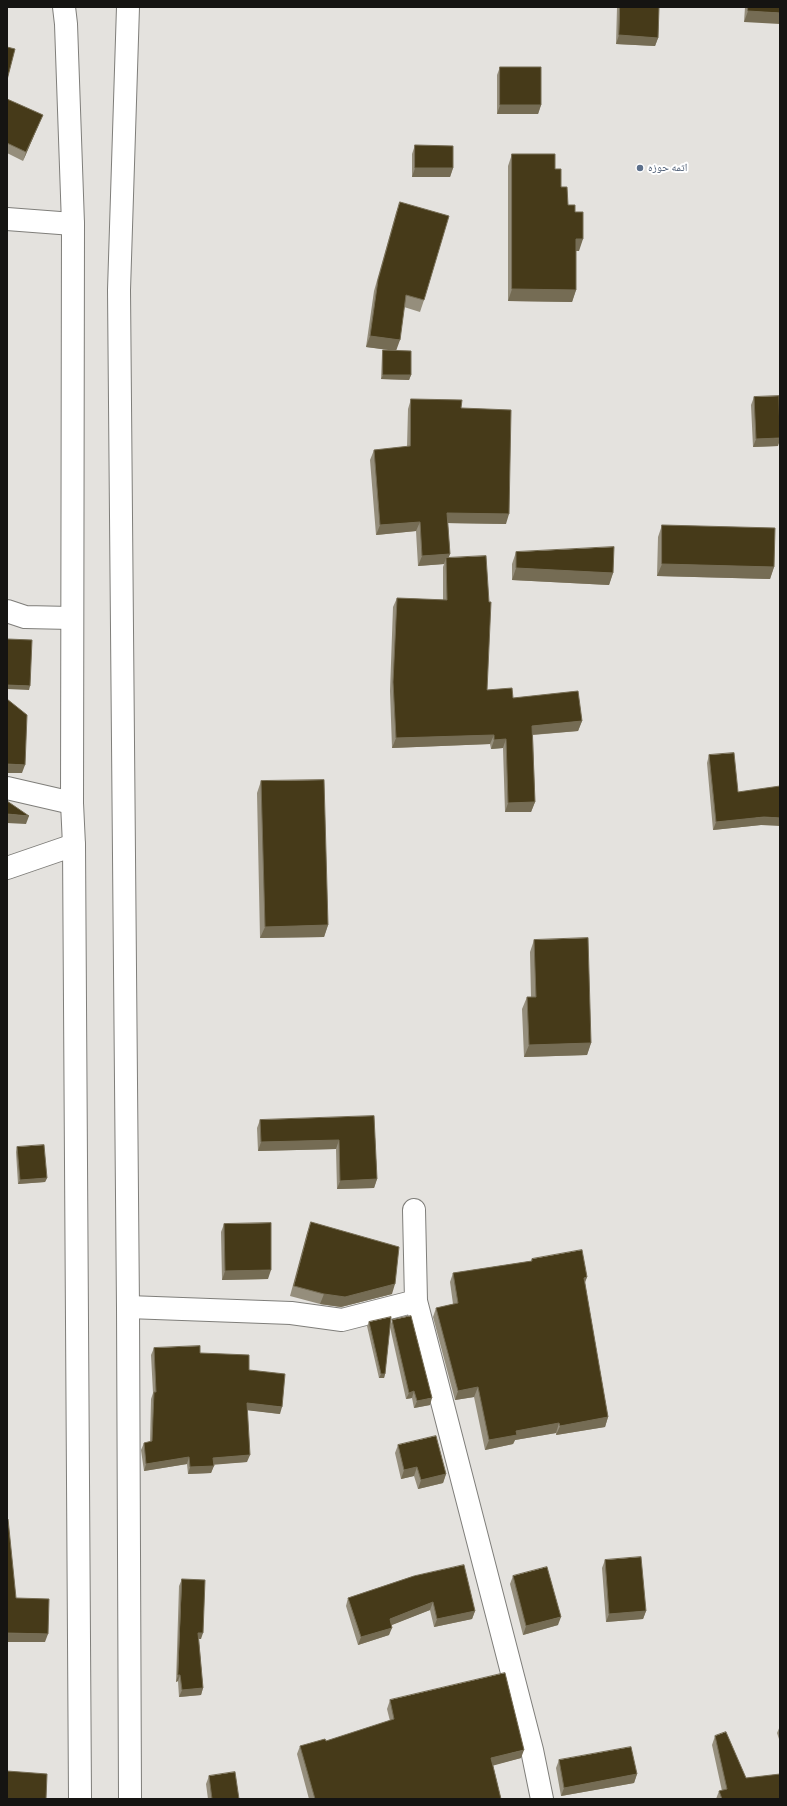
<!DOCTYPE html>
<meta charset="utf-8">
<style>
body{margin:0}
#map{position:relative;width:787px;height:1806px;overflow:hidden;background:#e4e2de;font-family:"IBM Plex Sans",sans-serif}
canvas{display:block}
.frame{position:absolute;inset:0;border:8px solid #151412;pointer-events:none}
</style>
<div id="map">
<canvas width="787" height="1806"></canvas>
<div class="frame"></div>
</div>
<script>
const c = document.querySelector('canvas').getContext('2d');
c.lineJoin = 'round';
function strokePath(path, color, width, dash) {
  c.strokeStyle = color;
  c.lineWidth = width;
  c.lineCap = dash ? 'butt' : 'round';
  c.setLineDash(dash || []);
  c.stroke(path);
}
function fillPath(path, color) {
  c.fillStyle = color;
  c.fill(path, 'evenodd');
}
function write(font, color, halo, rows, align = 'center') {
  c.font = font + ' "IBM Plex Sans","Noto Naskh Arabic",sans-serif';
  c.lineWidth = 4;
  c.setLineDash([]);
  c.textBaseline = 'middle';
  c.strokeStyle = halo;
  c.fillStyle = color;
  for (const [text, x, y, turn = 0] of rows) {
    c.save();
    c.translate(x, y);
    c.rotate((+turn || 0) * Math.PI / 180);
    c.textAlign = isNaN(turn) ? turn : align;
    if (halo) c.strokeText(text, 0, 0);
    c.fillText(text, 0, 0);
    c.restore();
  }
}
const street = new Path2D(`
 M 7,219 L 73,224
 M 7,611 L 25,617 L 71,618
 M 7,788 L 72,803
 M 7,868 L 74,845
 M 414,1210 L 416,1301 L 532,1750 L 542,1799
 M 128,1307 L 291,1313 L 342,1320 L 416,1301`);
const secondary = new Path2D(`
 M 64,7 L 66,24 L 73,224 L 72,803 L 74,845 L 80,1799
 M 128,7 L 119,290 L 128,1307 L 130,1799`);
const wall = new Path2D(`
 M 617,7 L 659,7 L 658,38 L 655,46 L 616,44 Z
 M 745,7 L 780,7 L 744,22 Z
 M 500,67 L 541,105 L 538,114 L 497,114 L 497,75 Z
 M 7,99 L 39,124 L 23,161 L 7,153 Z
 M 415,145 L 453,168 L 450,177 L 412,177 L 412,154 Z
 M 512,154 L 555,169 L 568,205 L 575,212 L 579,251 L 576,251 L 576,290 L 572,302 L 508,301 L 508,166 Z
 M 400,202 L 424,300 L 420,312 L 404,307 L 396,350 L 411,375 L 409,380 L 381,379 L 382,354 L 383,350 L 391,350 L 366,347 L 374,291 L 396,213 Z
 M 754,397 L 778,446 L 753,447 L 751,405 Z
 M 411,399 L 461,408 L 506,524 L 448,523 L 450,554 L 448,558 L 487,690 L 513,698 L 582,721 L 578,731 L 533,735 L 535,802 L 531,812 L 505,812 L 503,748 L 491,749 L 490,744 L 392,748 L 390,691 L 393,607 L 397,598 L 443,600 L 443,567 L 444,564 L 418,566 L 416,531 L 376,535 L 370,460 L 374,450 L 407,447 L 408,409 Z
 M 662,525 L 774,567 L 770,579 L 657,576 L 658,537 Z
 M 516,552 L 613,573 L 609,585 L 512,580 L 512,564 Z
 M 709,755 L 738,792 L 761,825 L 713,830 L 707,763 Z
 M 261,781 L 328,925 L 324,937 L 260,938 L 257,793 Z
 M 534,940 L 591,1043 L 587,1055 L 524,1057 L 522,1009 L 527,997 L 531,997 L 530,952 Z
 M 374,1116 L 377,1179 L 374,1188 L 337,1189 L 336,1149 L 258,1151 L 257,1128 L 260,1120 Z
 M 17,1147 L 47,1178 L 45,1182 L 18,1184 L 16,1152 Z
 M 311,1222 L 392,1294 L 341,1307 L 320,1304 L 290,1296 L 307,1233 Z
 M 224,1224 L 268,1279 L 222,1280 L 221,1232 Z
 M 532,1259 L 587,1277 L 585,1283 L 608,1417 L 605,1427 L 556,1435 L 556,1433 L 515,1440 L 513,1444 L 485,1450 L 474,1397 L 455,1400 L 433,1317 L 436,1308 L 453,1304 L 450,1282 L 453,1273 L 531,1261 Z
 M 392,1320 L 430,1405 L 414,1408 L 412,1398 L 406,1399 L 390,1327 L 385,1374 L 384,1378 L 379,1378 L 367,1326 L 369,1322 L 390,1327 Z
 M 154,1348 L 200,1353 L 249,1370 L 280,1414 L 248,1410 L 247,1462 L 214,1464 L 211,1473 L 188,1474 L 187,1464 L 144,1471 L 141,1450 L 144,1443 L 150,1442 L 151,1399 L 153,1393 L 151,1355 Z
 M 398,1445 L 446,1474 L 443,1483 L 418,1489 L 414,1476 L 401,1479 L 395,1453 Z
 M 605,1560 L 646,1611 L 643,1619 L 606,1622 L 602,1568 Z
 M 414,1576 L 475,1611 L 472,1619 L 434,1627 L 430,1610 L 391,1625 L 389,1635 L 358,1645 L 346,1606 L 348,1598 Z
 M 513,1576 L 558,1625 L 523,1635 L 510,1584 Z
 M 182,1579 L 201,1639 L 199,1639 L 203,1688 L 201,1695 L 179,1697 L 178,1681 L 176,1682 L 179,1586 Z
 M 390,1700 L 521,1758 L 493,1765 L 501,1799 L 309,1799 L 297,1754 L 300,1746 L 326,1741 L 390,1721 L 387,1709 Z
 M 780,1726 L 780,1742 L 777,1733 Z
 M 715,1736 L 746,1778 L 780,1799 L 716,1799 L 719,1791 L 722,1791 L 712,1745 Z
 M 559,1760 L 637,1774 L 634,1783 L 561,1796 L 556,1768 Z
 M 209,1776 L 239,1799 L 208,1799 L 206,1784 Z`);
const shadedWall = new Path2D(`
 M 748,11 L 780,13 L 780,24 L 744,22 Z
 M 619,35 L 658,38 L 655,46 L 616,44 Z
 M 500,105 L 541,105 L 538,114 L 497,114 Z
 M 43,115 L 39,124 L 23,161 L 26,152 Z
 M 415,168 L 453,168 L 450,177 L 412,177 Z
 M 576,239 L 583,239 L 579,251 L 571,251 Z
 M 512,289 L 576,290 L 572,302 L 508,301 Z
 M 370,336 L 400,340 L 396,351 L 366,347 Z
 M 383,375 L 411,375 L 409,380 L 381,379 Z
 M 780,438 L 780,440 L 778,446 L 753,447 L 756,439 Z
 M 447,513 L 509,514 L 506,524 L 444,523 Z
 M 420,522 L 416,531 L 376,535 L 380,525 Z
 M 450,554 L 446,564 L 446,558 L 444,564 L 418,566 L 422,556 Z
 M 662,564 L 774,567 L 770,579 L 657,576 Z
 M 516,568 L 613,573 L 609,585 L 512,580 Z
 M 7,685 L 30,686 L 29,690 L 7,689 Z
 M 582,721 L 578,731 L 529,735 L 532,726 Z
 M 494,735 L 490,744 L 392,748 L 396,738 Z
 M 506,739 L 503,748 L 491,749 L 494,740 Z
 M 7,764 L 25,765 L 22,773 L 7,773 Z
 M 535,802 L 531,812 L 505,812 L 508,803 Z
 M 7,814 L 29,816 L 26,824 L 7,823 Z
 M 764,817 L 780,818 L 780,826 L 761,825 L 713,830 L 716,822 Z
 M 328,925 L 324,937 L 260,938 L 265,927 Z
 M 591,1043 L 587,1055 L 524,1057 L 529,1045 Z
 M 339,1140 L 336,1149 L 258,1151 L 261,1142 Z
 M 47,1178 L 45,1182 L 18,1184 L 20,1180 Z
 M 377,1179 L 374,1188 L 337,1189 L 340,1181 Z
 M 271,1270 L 268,1279 L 222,1280 L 225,1271 Z
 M 587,1277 L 583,1286 L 584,1278 Z
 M 395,1284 L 392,1294 L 341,1307 L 320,1304 L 324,1294 Z
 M 381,1374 L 385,1374 L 384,1378 L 379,1378 Z
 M 478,1387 L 474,1397 L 455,1400 L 458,1391 Z
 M 414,1391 L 412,1398 L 406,1399 L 409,1393 Z
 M 432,1398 L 430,1405 L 414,1408 L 417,1401 Z
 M 247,1403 L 282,1407 L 280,1414 L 245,1410 Z
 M 608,1417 L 605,1427 L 556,1435 L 560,1426 Z
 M 559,1423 L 556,1433 L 515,1440 L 513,1444 L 485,1450 L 489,1440 L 516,1431 Z
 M 250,1455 L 247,1462 L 211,1465 L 213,1458 Z
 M 189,1457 L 187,1464 L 144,1471 L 146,1464 Z
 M 214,1466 L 211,1473 L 188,1474 L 190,1467 Z
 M 417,1467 L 414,1476 L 401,1479 L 404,1470 Z
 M 446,1474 L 443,1483 L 418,1489 L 421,1480 Z
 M 433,1602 L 430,1610 L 387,1627 L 390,1619 Z
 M 475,1611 L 472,1619 L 434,1627 L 437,1619 Z
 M 646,1611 L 643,1619 L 606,1622 L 609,1614 Z
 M 561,1617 L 558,1625 L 523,1635 L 526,1626 Z
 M 392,1628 L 389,1635 L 358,1645 L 361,1637 Z
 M 7,1633 L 48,1634 L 45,1642 L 7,1642 Z
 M 198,1633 L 203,1633 L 201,1639 L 196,1639 Z
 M 178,1675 L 180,1675 L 178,1681 L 176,1682 Z
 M 203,1688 L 201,1695 L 179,1697 L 182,1690 Z
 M 524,1750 L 521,1758 L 488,1767 L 491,1758 Z
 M 637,1774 L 634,1783 L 561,1796 L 564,1788 Z`);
const building = new Path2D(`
 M 620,7 L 659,7 L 658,38 L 619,35 Z
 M 748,7 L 780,7 L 780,13 L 748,11 Z
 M 7,47 L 15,49 L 7,80 Z
 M 500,67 L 541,67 L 541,105 L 500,105 Z
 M 7,99 L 43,115 L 26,152 L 7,143 Z
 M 415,145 L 453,146 L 453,168 L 415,168 Z
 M 512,154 L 555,154 L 555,169 L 561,169 L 561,187 L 567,187 L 568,205 L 575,205 L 575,212 L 583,212 L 583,239 L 576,239 L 576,290 L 512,289 Z
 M 400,202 L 449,216 L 424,300 L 406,295 L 400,340 L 370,336 L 378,280 Z
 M 383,350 L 411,351 L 411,375 L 383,375 Z
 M 779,396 L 780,438 L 756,439 L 754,397 Z
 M 411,399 L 462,400 L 461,408 L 511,410 L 509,514 L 447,513 L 450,554 L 422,556 L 420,522 L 380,525 L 374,450 L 410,446 Z
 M 662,525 L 775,528 L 774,567 L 662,564 Z
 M 614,547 L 613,573 L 516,568 L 516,552 Z
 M 486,556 L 489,602 L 491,602 L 487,690 L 512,688 L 513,698 L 578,691 L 582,721 L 532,726 L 535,802 L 508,803 L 506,739 L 494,740 L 494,735 L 396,738 L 393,682 L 397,598 L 447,600 L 446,558 Z
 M 7,639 L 32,640 L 30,686 L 7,685 Z
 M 7,699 L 27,715 L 25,765 L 7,764 Z
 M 734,753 L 738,792 L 780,786 L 780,818 L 764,817 L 716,822 L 709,755 Z
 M 324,780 L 328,925 L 265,927 L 261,781 Z
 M 7,801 L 29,816 L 7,814 Z
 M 588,938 L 591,1043 L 529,1045 L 527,997 L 536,997 L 534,940 Z
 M 374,1116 L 377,1179 L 340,1181 L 339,1140 L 261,1142 L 260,1120 Z
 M 44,1145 L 47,1178 L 20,1180 L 17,1147 Z
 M 311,1222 L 399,1247 L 395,1284 L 345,1297 L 324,1294 L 294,1286 Z
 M 271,1223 L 271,1270 L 225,1271 L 224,1224 Z
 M 582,1250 L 587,1277 L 584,1278 L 608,1417 L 560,1426 L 559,1423 L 516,1431 L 517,1435 L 489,1440 L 478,1387 L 458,1391 L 436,1308 L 458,1303 L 453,1273 L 532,1261 L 532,1259 Z
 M 411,1316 L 432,1398 L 417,1401 L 414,1391 L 409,1393 L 392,1320 Z
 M 391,1317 L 385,1374 L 381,1374 L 369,1322 Z
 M 200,1346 L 200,1353 L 249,1355 L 249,1370 L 285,1374 L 282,1407 L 247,1403 L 250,1455 L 213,1458 L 214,1466 L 190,1467 L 189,1457 L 146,1464 L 144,1443 L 152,1441 L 154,1392 L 156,1392 L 154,1348 Z
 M 436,1436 L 446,1474 L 421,1480 L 417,1467 L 404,1470 L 398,1445 Z
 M 7,1519 L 8,1519 L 16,1598 L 49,1599 L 48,1634 L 7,1633 Z
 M 641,1557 L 646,1611 L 609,1614 L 605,1560 Z
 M 464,1565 L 475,1611 L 437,1619 L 433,1602 L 390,1619 L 392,1628 L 361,1637 L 348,1598 L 414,1576 Z
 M 547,1567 L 561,1617 L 526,1626 L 513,1576 Z
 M 182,1579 L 205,1580 L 203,1633 L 198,1633 L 203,1688 L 182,1690 L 180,1675 L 178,1675 Z
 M 505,1673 L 524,1750 L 491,1758 L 501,1799 L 315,1799 L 300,1746 L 325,1739 L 326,1741 L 394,1719 L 390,1700 Z
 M 726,1732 L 746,1778 L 780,1774 L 780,1799 L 722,1799 L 719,1791 L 727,1789 L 715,1736 Z
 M 631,1747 L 637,1774 L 564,1788 L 559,1760 Z
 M 7,1771 L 47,1774 L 46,1799 L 7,1799 Z
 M 235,1772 L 239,1799 L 212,1799 L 209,1776 Z`);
const markers = [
 [640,168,4,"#5c6f8a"]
];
const serviceNames = [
 ["اتمه حوزه",648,168]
];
strokePath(street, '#7f7e7a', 24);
strokePath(secondary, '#7f7e7a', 24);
strokePath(street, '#fff', 22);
strokePath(secondary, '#fff', 22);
fillPath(wall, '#958e7c');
fillPath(shadedWall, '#756c54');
fillPath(building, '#463a19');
strokePath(building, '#756c54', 1);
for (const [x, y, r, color] of markers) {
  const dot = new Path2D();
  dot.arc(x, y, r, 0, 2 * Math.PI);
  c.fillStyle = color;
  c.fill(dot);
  strokePath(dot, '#fff', 1.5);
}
write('11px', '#4e5e75', '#fff', serviceNames, 'left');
</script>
